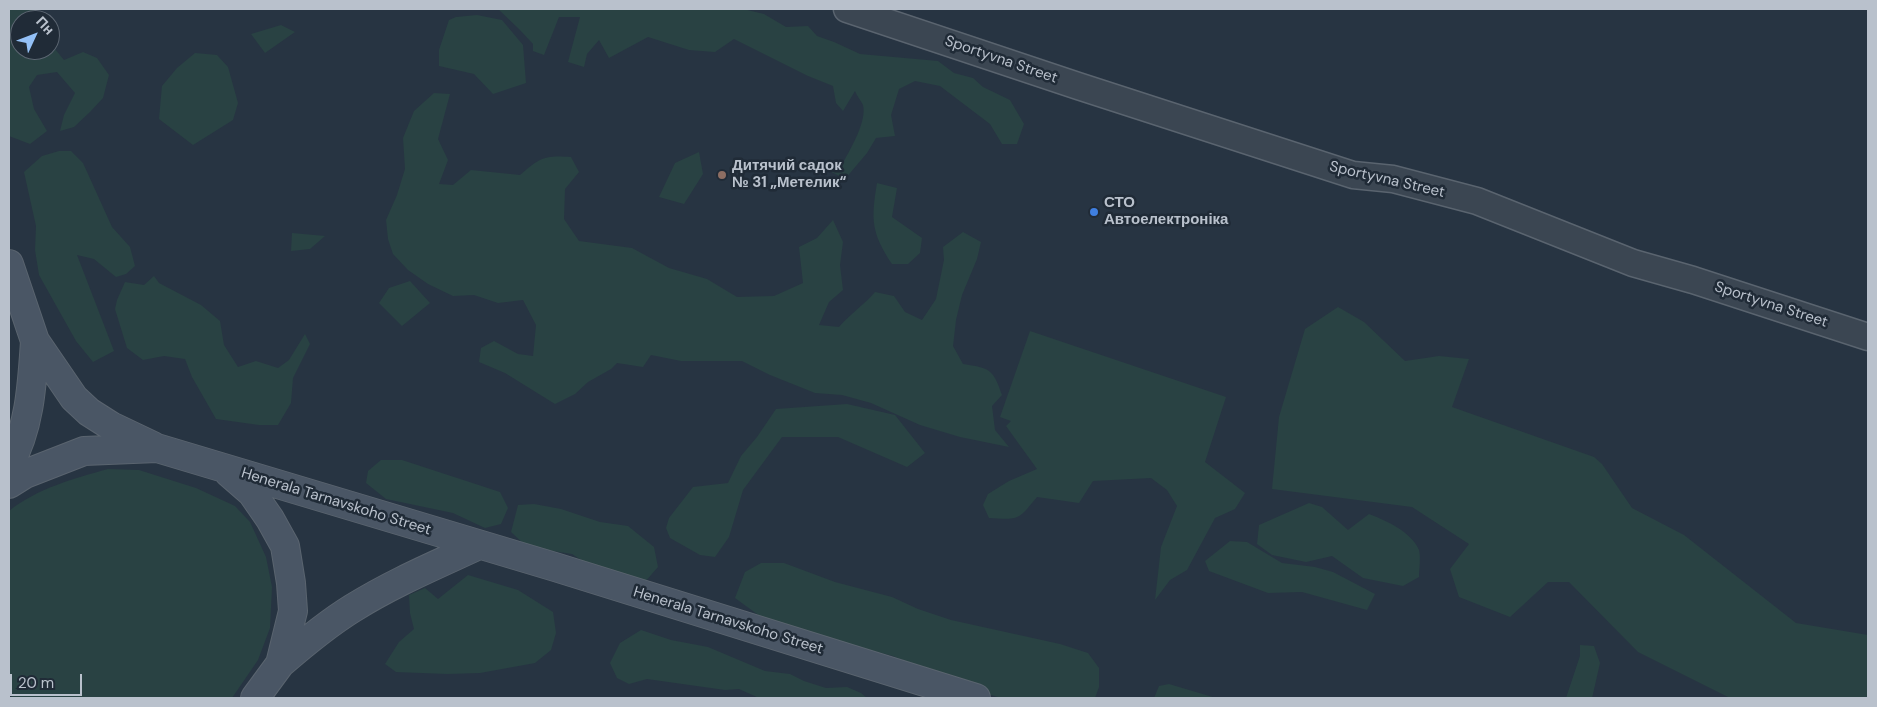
<!DOCTYPE html>
<meta charset="utf-8">
<style>
body{margin:0}
#map{position:relative;width:1877px;height:707px;overflow:hidden;background:#273442;font-family:"DM Sans",sans-serif}
canvas{display:block}
.frame{position:absolute;inset:0;border:10px solid #b9c1cc;pointer-events:none}
.north{position:absolute;left:10px;top:10px;width:50px;height:50px;box-sizing:border-box;background:#202b37;border:1px solid #5d6773;border-radius:50%;rotate:47deg;font-size:14px;font-weight:700;line-height:20px;text-align:center;color:#b9c1cc}
.north::after{content:'';display:block;margin:auto;width:18px;height:22px;background:#93c0f6;clip-path:polygon(50% 0,100% 100%,50% 72%,0 100%)}
.scale{position:absolute;left:10px;top:674px;width:72px;height:22px;box-sizing:border-box;border:2px solid #b9c1cc;border-top:0;padding-left:6px;font-size:15px;line-height:18px;white-space:nowrap;color:#b9c1cc;-webkit-text-stroke:4px #202b37;paint-order:stroke}
</style>
<div id="map">
<canvas width="1877" height="707"></canvas>
<div class="frame"></div>
<div class="north">Пн</div>
<div class="scale">20 m</div>
</div>
<script>
const c = document.querySelector('canvas').getContext('2d');
c.lineJoin = 'round';
function fillPath(path, color) {
  c.fillStyle = color;
  c.fill(path, 'evenodd');
}
function strokePath(path, color, width, dash) {
  c.strokeStyle = color;
  c.lineWidth = width;
  c.lineCap = dash ? 'butt' : 'round';
  c.setLineDash(dash || []);
  c.stroke(path);
}
function write(font, color, halo, rows, align = 'center') {
  c.font = font + ' "DM Sans",sans-serif';
  c.lineWidth = 5;
  c.setLineDash([]);
  c.textBaseline = 'middle';
  c.strokeStyle = halo;
  c.fillStyle = color;
  for (const [text, x, y, turn = 0] of rows) {
    c.save();
    c.translate(x, y);
    c.rotate((+turn || 0) * Math.PI / 180);
    c.textAlign = isNaN(turn) ? turn : align;
    if (halo) c.strokeText(text, 0, 0);
    c.fillText(text, 0, 0);
    c.restore();
  }
}
const green = new Path2D(`
 M 9,9 L 33,9 L 38,20 L 20,20 L 20,50 L 50,50 L 50,43 L 64,60 L 83,52 L 97,58 L 109,75 L 103,98 L 90,112 L 74,127 L 60,131 L 64,115 L 75,93 L 57,72 L 37,75 L 29,87 L 34,109 L 47,131 L 30,144 L 9,136 Z
 M 498,9 L 743,9 L 764,14 L 786,27 L 808,26 L 817,36 L 834,42 L 860,54 L 938,61 L 954,73 L 973,78 L 983,87 L 1010,100 L 1024,124 L 1017,144 L 1002,144 L 990,124 L 940,86 L 915,81 L 899,89 L 891,115 L 895,136 L 876,138 L 867,153 L 845,179 L 824,168 L 831,164 L 844,161 C 851,148 867,121 863,105 C 861,101 857,96 855,91 L 843,111 L 836,103 L 833,86 L 808,76 L 734,39 L 715,52 L 689,50 L 648,37 L 609,58 L 599,40 L 587,54 L 584,67 L 568,62 L 580,17 L 559,17 L 544,55 L 533,51 L 533,44 L 519,29 Z
 M 477,15 L 502,20 L 523,45 L 526,83 L 493,94 L 474,74 L 439,66 L 439,50 L 449,20 L 456,17 Z
 M 281,25 L 295,32 L 265,53 L 251,34 Z
 M 195,53 L 217,55 L 228,67 L 238,103 L 233,120 L 193,145 L 159,119 L 162,86 L 177,68 Z
 M 434,93 L 450,94 L 438,139 L 448,160 L 439,184 L 453,185 L 471,170 L 520,175 C 540,158 543,155 571,157 L 579,172 L 565,189 L 564,219 L 579,241 L 632,248 L 669,268 L 707,279 L 737,297 L 774,296 L 803,283 L 799,247 L 817,238 L 833,220 L 843,242 L 840,265 L 843,290 L 829,302 L 819,325 L 839,327 C 850,314 864,305 875,292 L 894,296 L 905,312 L 922,320 L 936,299 L 944,260 L 943,247 L 963,232 L 981,242 L 977,259 L 962,295 L 956,320 L 953,346 L 963,364 C 990,368 993,369 1002,395 L 992,406 L 995,430 L 1009,447 L 960,437 L 920,425 L 871,403 L 842,395 L 815,393 L 770,375 L 742,361 L 681,361 L 651,355 L 643,367 L 617,363 L 611,369 L 588,382 L 575,394 L 555,404 L 505,373 L 479,362 L 481,348 L 494,341 L 518,354 L 533,356 L 536,325 L 523,300 L 498,303 L 474,295 L 453,296 L 428,284 L 408,270 L 393,254 L 388,239 L 386,220 L 397,195 L 405,169 L 403,138 L 414,111 Z
 M 59,151 L 71,151 L 83,163 L 112,227 L 130,247 L 135,266 L 126,274 L 116,277 L 94,259 L 77,255 L 114,351 L 93,362 L 76,341 L 39,275 L 35,250 L 36,226 L 24,172 L 42,156 Z
 M 699,152 L 703,174 L 684,204 L 659,197 L 675,163 Z
 M 877,183 L 897,188 L 892,217 L 922,238 L 920,253 L 908,264 L 892,264 C 871,233 871,219 877,183 Z
 M 292,233 L 325,236 L 310,249 L 291,251 Z
 M 154,276 L 159,283 L 201,305 L 220,321 L 224,345 L 238,367 L 256,361 L 278,368 L 289,360 L 305,334 L 310,344 L 293,378 L 291,403 L 278,425 L 259,425 L 216,419 L 192,377 L 185,359 L 164,356 L 143,360 L 127,348 L 115,309 L 117,300 L 125,282 L 144,285 Z
 M 410,281 L 430,303 L 402,326 L 379,303 L 389,288 Z
 M 1338,307 L 1364,322 L 1405,361 L 1439,356 L 1469,359 L 1452,407 L 1594,457 L 1602,464 L 1632,508 L 1684,535 L 1796,623 L 1868,635 L 1868,698 L 1730,698 L 1638,652 L 1569,582 L 1548,582 L 1510,617 L 1459,597 L 1450,569 L 1469,544 L 1412,507 L 1272,489 L 1279,417 L 1305,329 Z
 M 1030,331 L 1226,397 L 1205,462 L 1245,493 L 1235,509 L 1215,518 L 1187,570 L 1170,580 L 1155,600 L 1161,547 L 1177,506 L 1167,490 L 1151,478 L 1093,481 L 1079,503 L 1037,497 C 1018,520 1020,520 989,518 L 983,505 L 988,494 L 1009,481 L 1037,469 L 1006,426 L 1011,421 L 1000,417 Z
 M 847,404 L 895,415 L 925,453 L 907,467 L 838,437 L 782,437 L 743,490 L 729,537 L 715,557 L 700,555 L 670,538 L 666,528 L 669,518 L 693,487 L 728,483 L 741,456 L 757,437 L 776,409 Z
 M 381,460 L 402,460 L 500,492 L 508,508 L 501,524 L 485,528 L 453,513 L 386,499 L 366,483 L 368,471 Z
 M 108,469 L 139,470 L 196,488 L 235,506 L 250,522 L 266,557 L 272,587 L 270,628 L 258,660 L 232,698 L 13,698 L 9,694 L 9,511 C 38,488 73,479 108,469 Z
 M 1309,503 L 1322,507 L 1348,530 L 1369,514 C 1385,520 1412,532 1419,550 C 1421,557 1419,570 1419,577 L 1403,586 L 1363,578 L 1332,556 L 1306,562 L 1272,555 L 1257,544 L 1259,525 Z
 M 534,504 L 561,509 L 600,522 L 628,526 L 654,547 L 658,567 L 644,583 L 598,571 L 572,554 L 527,547 L 511,532 L 518,505 Z
 M 1230,541 L 1247,542 L 1282,563 L 1315,567 L 1333,572 L 1375,594 L 1367,610 L 1302,592 L 1268,593 L 1209,571 L 1205,561 Z
 M 761,563 L 784,563 L 835,582 L 892,597 L 918,609 L 951,620 L 1060,644 L 1088,653 L 1099,668 L 1099,687 L 1095,698 L 1001,698 L 971,689 L 893,656 L 772,625 L 735,598 L 745,572 Z
 M 468,575 L 518,590 L 553,612 L 556,633 L 551,650 L 535,663 L 480,673 L 448,674 L 396,672 L 385,664 L 399,642 L 414,629 L 410,613 L 409,595 L 425,588 L 438,599 Z
 M 641,630 L 671,640 L 708,647 L 765,671 L 790,674 L 804,681 L 826,688 L 847,687 L 861,693 L 867,698 L 759,698 L 739,689 L 725,690 L 647,679 L 629,684 L 617,678 L 610,663 L 620,643 Z
 M 1580,645 L 1594,646 L 1600,663 L 1593,694 L 1592,698 L 1566,698 L 1580,656 Z
 M 1169,684 L 1216,698 L 1154,698 L 1159,686 Z`);
const minor = new Path2D(`
 M 847,9 L 1078,86 L 1353,175 L 1393,179 L 1477,201 L 1633,263 L 1693,280 L 1868,337`);
const secondary = new Path2D(`
 M 9,264 L 35,341 L 74,398 L 89,412 L 111,426 L 153,446
 M 9,465 C 30,427 32,385 35,341
 M 229,473 L 252,493 L 270,519 L 285,546 L 291,583 L 293,611 L 280,664 L 255,698
 M 9,484 L 25,474 L 84,451 L 157,448 L 555,567 L 976,698
 M 280,664 C 303,644 327,624 353,608 C 393,583 436,565 479,545`);
const markers = [
 [722,175,5,"#8d6e63"],
 [1094,212,5,"#3f7fe0"]
];
const streetNames = [
 ["Sportyvna Street",1001,60,19],
 ["Sportyvna Street",1387,180,13],
 ["Sportyvna Street",1771,305,18],
 ["Henerala Tarnavskoho Street",336,502,17],
 ["Henerala Tarnavskoho Street",728,621,17]
];
const poiNames = [
 ["Дитячий садок",732,166],
 ["№ 31 „Метелик“",732,183],
 ["СТО",1104,203],
 ["Автоелектроніка",1104,220]
];
fillPath(green, '#294243');
strokePath(minor, '#5a646f', 29);
strokePath(secondary, '#5a646f', 30);
strokePath(minor, '#3b4652', 26);
strokePath(secondary, '#4a5665', 28);
for (const [x, y, r, color] of markers) {
  const dot = new Path2D();
  dot.arc(x, y, r, 0, 2 * Math.PI);
  c.fillStyle = color;
  c.fill(dot);
  strokePath(dot, '#202b37', 2);
}
write('15px', '#b9c1cc', '#202b37', streetNames);
write('bold 15px', '#b9c1cc', '#202b37', poiNames, 'left');
</script>
